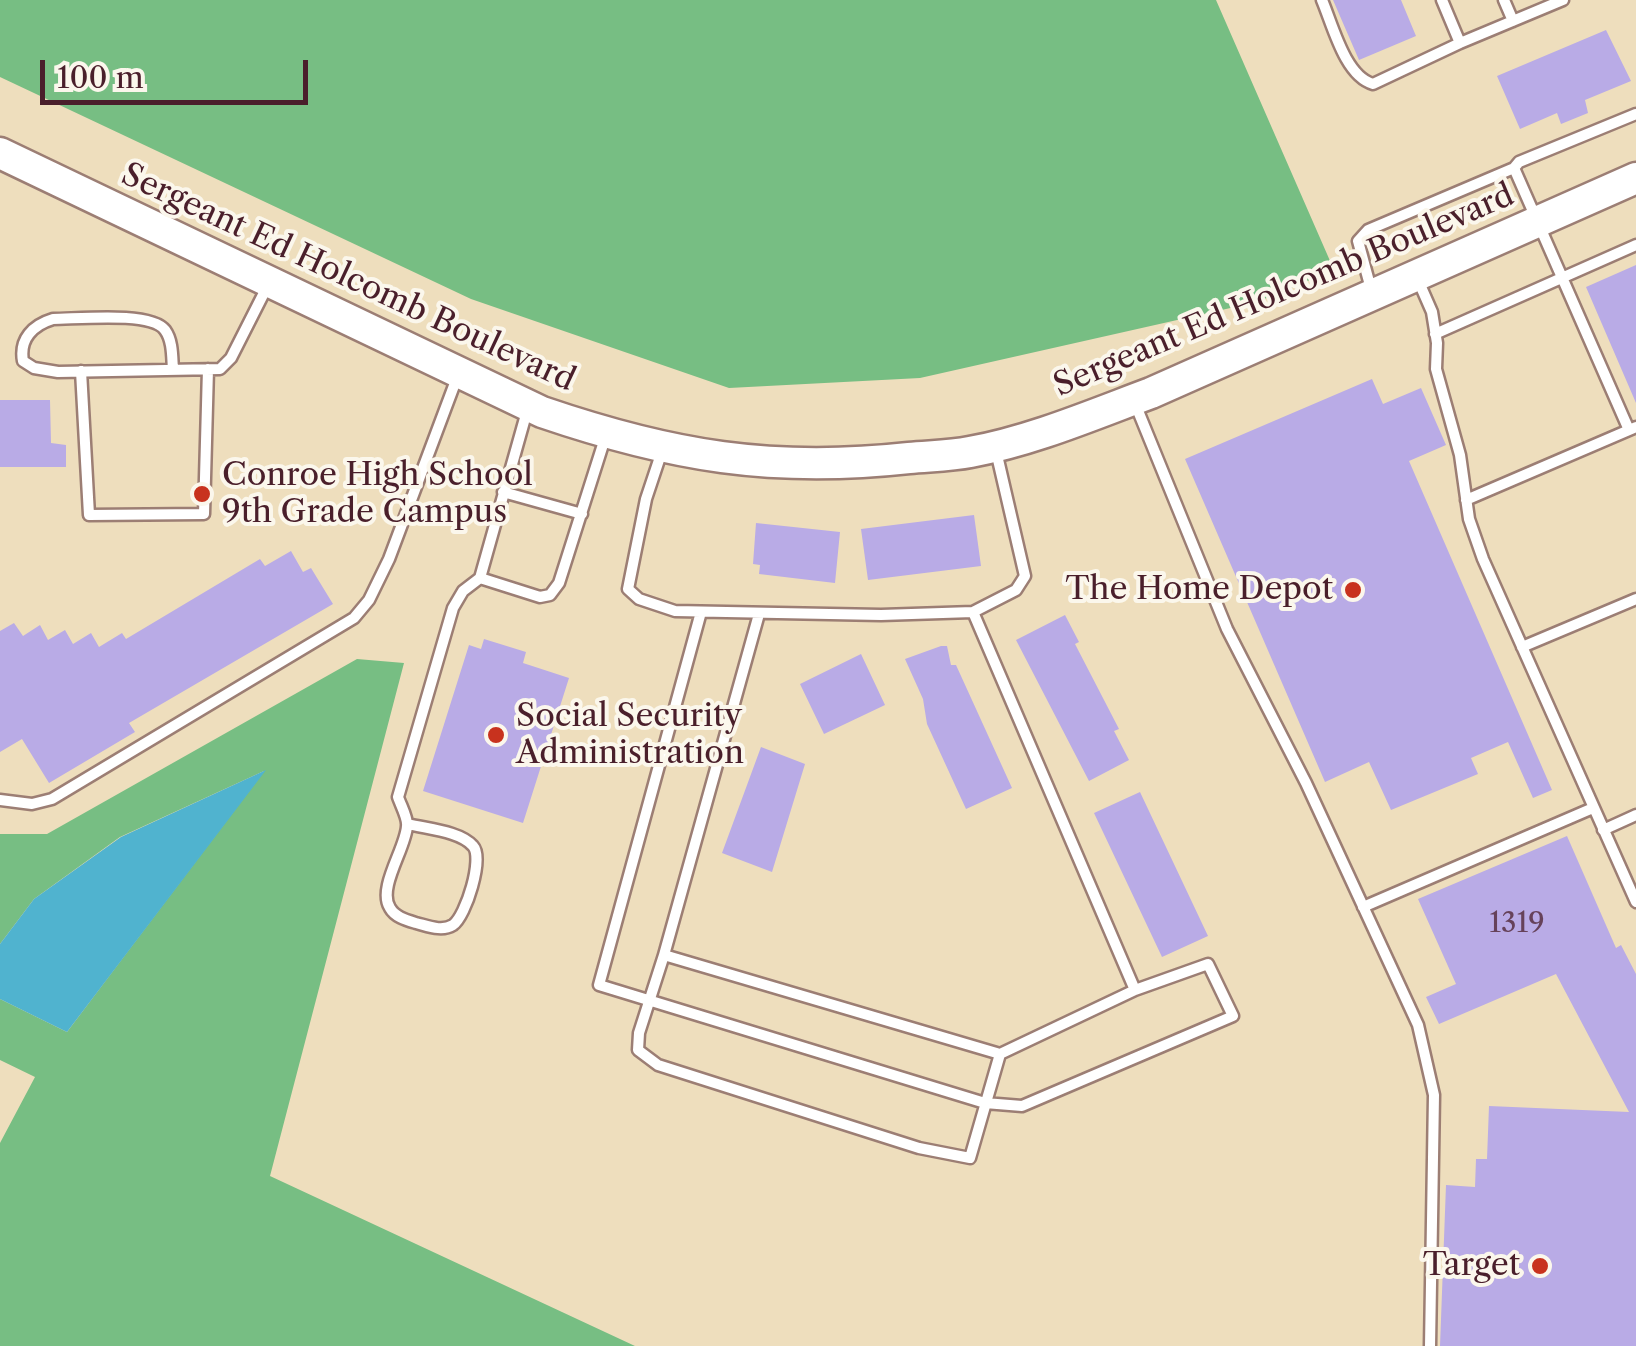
<!DOCTYPE html>
<style>
body{margin:0}
#map{position:relative;width:1636px;height:1346px;overflow:hidden;background:#eedebd;font-family:"Libre Caslon Text",serif}
canvas{display:block}
.scale{position:absolute;left:40px;top:60px;width:268px;height:45px;box-sizing:border-box;border:5px solid #4a1f2b;border-top:0;padding-left:12px;font-size:30px;line-height:35px;white-space:nowrap;color:#4a1f2b;-webkit-text-stroke:8px #fbf7ec;paint-order:stroke}
</style>
<div id="map">
<canvas width="1636" height="1346"></canvas>
<div class="scale">100 m</div>
</div>
<script>
const c = document.querySelector('canvas').getContext('2d');
c.lineJoin = 'round';
function fillPath(path, color) {
  c.fillStyle = color;
  c.fill(path, 'evenodd');
}
function strokePath(path, color, width, dash) {
  c.strokeStyle = color;
  c.lineWidth = width;
  c.lineCap = dash ? 'butt' : 'round';
  c.setLineDash(dash || []);
  c.stroke(path);
}
function write(font, color, halo, rows, align = 'center') {
  c.font = font + ' "Libre Caslon Text",serif';
  c.lineWidth = 8;
  c.setLineDash([]);
  c.textBaseline = 'middle';
  c.strokeStyle = halo;
  c.fillStyle = color;
  for (const [text, x, y, turn = 0] of rows) {
    c.save();
    c.translate(x, y);
    c.rotate((+turn || 0) * Math.PI / 180);
    c.textAlign = isNaN(turn) ? turn : align;
    if (halo) c.strokeText(text, 0, 0);
    c.fillText(text, 0, 0);
    c.restore();
  }
}
const forest = new Path2D(`
 M 0,0 L 1216,0 L 1334,270 L 1257,302 L 920,378 L 729,388 L 471,299 L 0,77 Z
 M 357,659 L 404,663 L 270,1176 L 635,1346 L 0,1346 L 0,1143 L 35,1077 L 0,1060 L 0,999 L 67,1032 L 264,771 L 120,837 L 34,899 L 0,944 L 0,834 L 47,834 Z`);
const water = new Path2D(`
 M 266,770 L 67,1032 L 0,999 L 0,944 L 34,899 L 121,837 Z`);
const building = new Path2D(`
 M 1333,0 L 1401,0 L 1416,36 L 1359,60 Z
 M 1606,30 L 1631,81 L 1585,100 L 1588,113 L 1561,124 L 1557,113 L 1520,129 L 1497,76 Z
 M 1636,265 L 1636,403 L 1586,287 Z
 M 1372,379 L 1383,404 L 1421,388 L 1446,445 L 1409,461 L 1552,790 L 1533,798 L 1508,742 L 1471,758 L 1478,774 L 1391,810 L 1369,762 L 1325,782 L 1185,459 Z
 M 0,400 L 50,400 L 51,443 L 66,445 L 66,467 L 0,467 Z
 M 974,515 L 981,566 L 868,580 L 861,529 Z
 M 756,523 L 840,532 L 835,583 L 759,574 L 760,565 L 753,564 Z
 M 291,551 L 303,572 L 311,568 L 333,604 L 129,723 L 135,732 L 49,783 L 22,739 L 0,752 L 0,631 L 14,623 L 23,636 L 40,625 L 48,640 L 65,630 L 73,644 L 91,633 L 99,647 L 122,633 L 126,639 L 260,559 L 265,566 Z
 M 1065,615 L 1079,642 L 1075,644 L 1119,729 L 1114,731 L 1129,760 L 1089,781 L 1016,640 Z
 M 484,639 L 526,652 L 523,663 L 569,678 L 523,823 L 423,791 L 469,645 L 481,649 Z
 M 941,646 L 947,646 L 951,665 L 956,665 L 1012,788 L 966,809 L 927,724 L 923,699 L 905,659 Z
 M 861,654 L 885,705 L 824,734 L 800,684 Z
 M 761,747 L 805,764 L 772,872 L 722,853 Z
 M 1140,792 L 1208,936 L 1162,957 L 1094,813 Z
 M 1567,836 L 1616,948 L 1621,945 L 1636,974 L 1636,1346 L 1440,1346 L 1446,1185 L 1475,1187 L 1476,1159 L 1487,1159 L 1489,1106 L 1629,1112 L 1556,974 L 1439,1024 L 1426,997 L 1456,984 L 1418,899 Z`);
const lane = new Path2D(`
 M 1322,0 C 1333,26 1345,76 1373,84 L 1460,43 L 1563,0
 M 1442,0 L 1460,43
 M 1504,0 L 1513,21
 M 1418,280 L 1432,312 L 1437,343 L 1436,369 L 1460,455 L 1469,519 L 1483,559 L 1636,902
 M 1371,289 L 1358,241 L 1368,230 L 1514,168
 M 1435,334 L 1636,245
 M 173,370 C 172,357 173,341 165,330 C 151,311 77,319 53,319 C 33,325 19,339 23,361 L 34,368 L 58,372 L 220,369 L 231,358 L 269,283
 M 81,371 L 89,515 L 204,514 L 208,369
 M 1134,401 L 1227,629 L 1306,783 L 1418,1025 L 1434,1095 L 1430,1346
 M 527,411 L 480,578 L 540,597 L 550,595 L 559,583 L 606,435
 M 1629,430 L 1514,168 L 1519,162 L 1636,114
 M 662,451 L 646,499 L 628,589 L 639,599 L 675,611 L 881,615 L 973,612 L 1016,590 L 1025,576 L 996,451
 M 503,492 L 582,514
 M 1466,500 L 1636,427
 M 701,612 L 599,985 L 985,1103 L 1022,1106 L 1233,1016 L 1208,964 L 1135,990 L 973,612
 M 759,614 L 664,955 L 1000,1054 L 1135,990
 M 1522,647 L 1636,599
 M 0,800 L 32,804 L 52,799 L 354,618 L 369,600 L 389,559 L 458,375
 M 408,824 C 427,829 460,831 473,846 C 484,858 466,916 453,925 C 442,932 428,926 416,923 C 406,920 395,917 390,908 C 377,888 406,848 407,826 C 408,818 401,806 398,797 L 453,608 L 463,591 L 480,578
 M 1603,830 L 1636,815
 M 1363,907 L 1593,808
 M 664,955 L 639,1033 L 638,1050 L 658,1065 L 919,1148 L 970,1158 L 1000,1054`);
const secondary = new Path2D(`
 M 0,153 L 542,412 C 671,456 772,473 909,458 C 929,456 950,456 970,452 C 1031,441 1092,415 1151,393 L 1636,178`);
const markers = [
 [202,494,10,"#c8321e"],
 [1353,590,10,"#c8321e"],
 [496,735,10,"#c8321e"],
 [1540,1266,10,"#c8321e"]
];
const numberNames = [
 ["1319",1517,924]
];
const streetNames = [
 ["Sergeant Ed Holcomb Boulevard",348,278,25],
 ["Sergeant Ed Holcomb Boulevard",1284,291,-23]
];
const poiNames = [
 ["Conroe High School",222,476],
 ["9th Grade Campus",222,513],
 ["The Home Depot",1333,590,"right"],
 ["Social Security",516,717],
 ["Administration",516,754],
 ["Target",1520,1266,"right"]
];
fillPath(forest, '#77be83');
fillPath(water, '#50b3cf');
fillPath(building, '#b9abe6');
strokePath(lane, '#9c7e74', 15);
strokePath(secondary, '#9c7e74', 35);
strokePath(lane, '#fff', 10);
strokePath(secondary, '#fff', 30);
for (const [x, y, r, color] of markers) {
  const dot = new Path2D();
  dot.arc(x, y, r, 0, 2 * Math.PI);
  c.fillStyle = color;
  c.fill(dot);
  strokePath(dot, '#fbf7ec', 4);
}
write('28px', '#66425a', null, numberNames);
write('32px', '#4a1f2b', '#fbf7ec', streetNames);
write('32px', '#4a1f2b', '#fbf7ec', poiNames, 'left');
</script>
